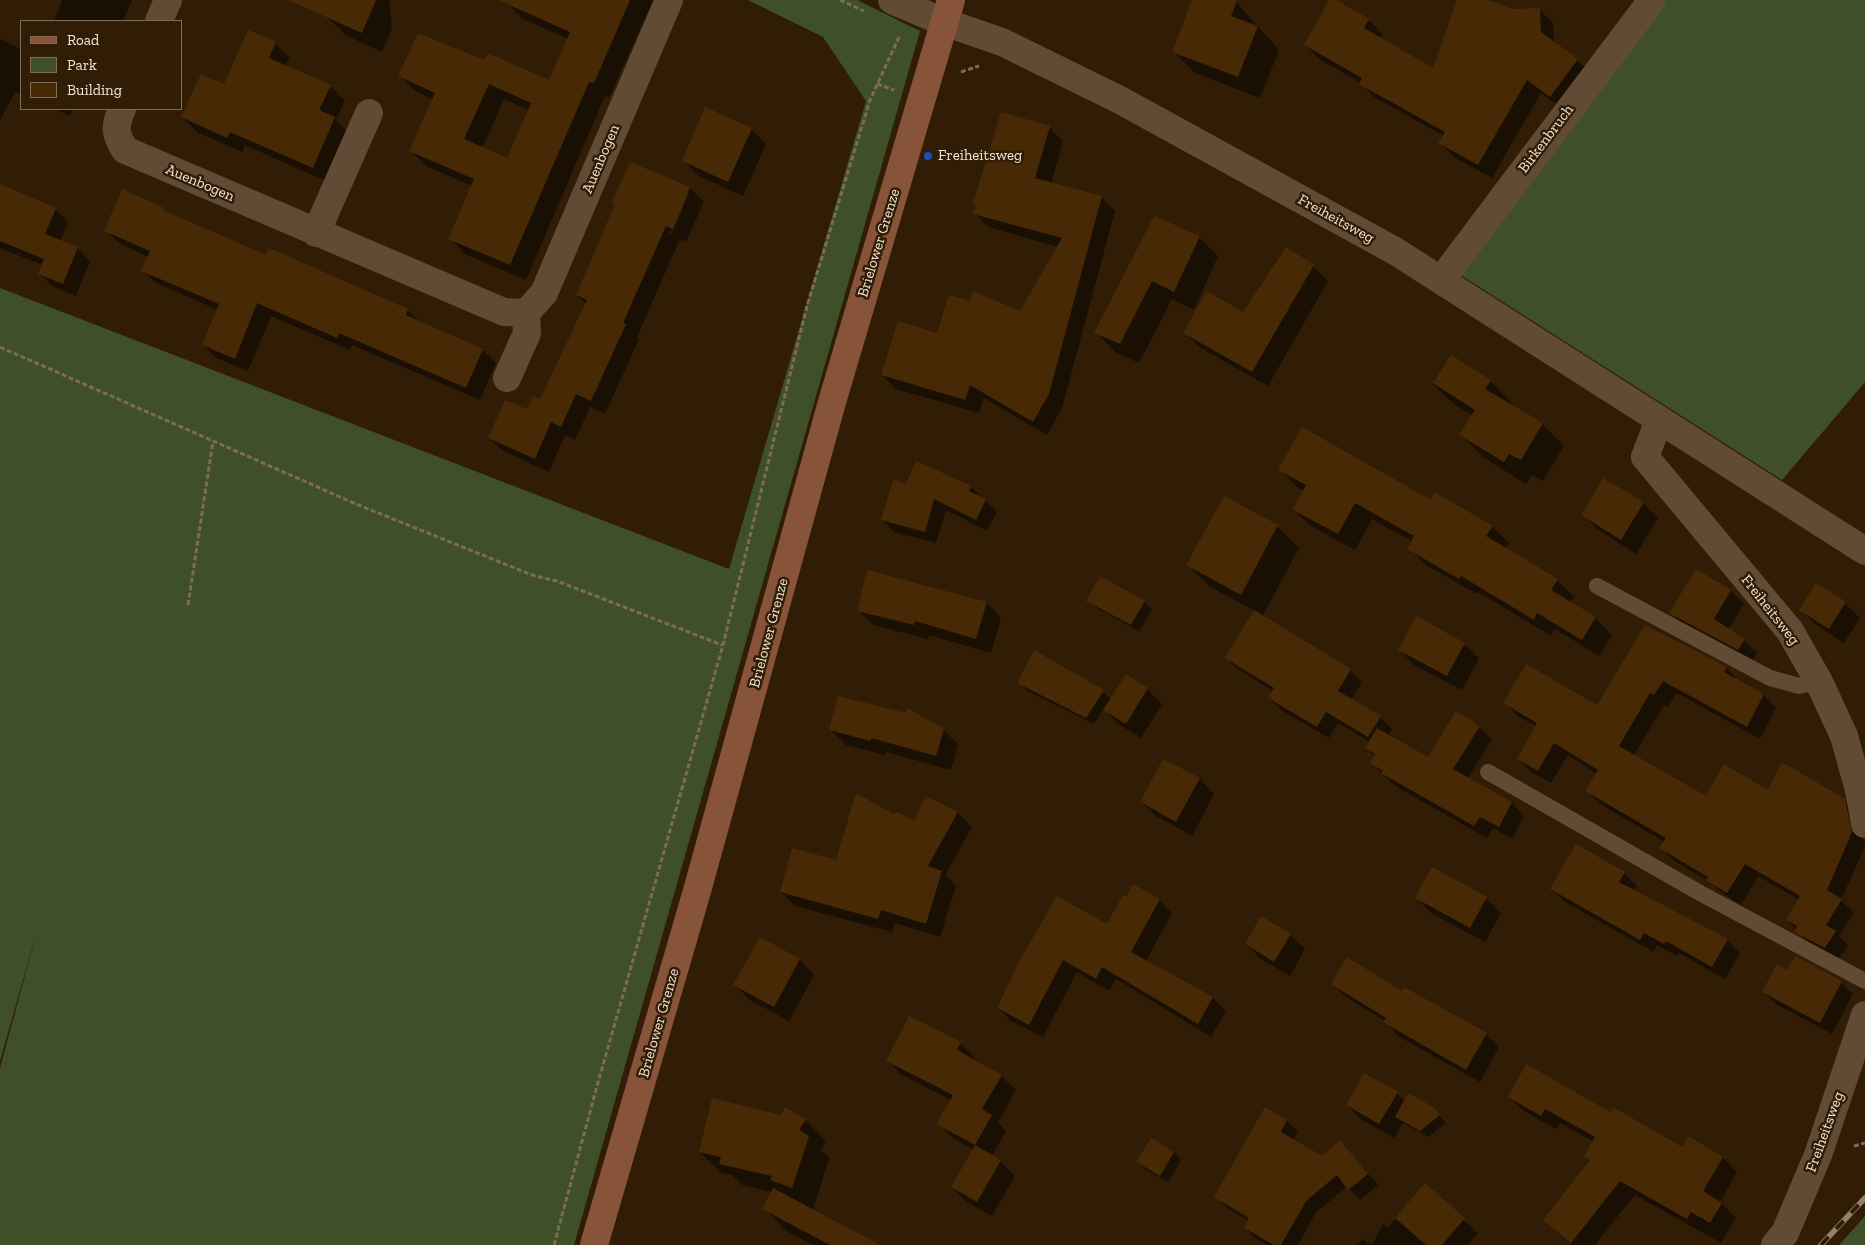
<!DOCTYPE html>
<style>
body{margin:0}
#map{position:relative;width:1865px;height:1245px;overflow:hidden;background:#311d06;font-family:"Zilla Slab",serif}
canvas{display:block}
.legend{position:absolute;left:20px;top:20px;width:162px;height:90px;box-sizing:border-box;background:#311d06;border:1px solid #7e6d5a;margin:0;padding:6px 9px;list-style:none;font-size:15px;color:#f2e5d7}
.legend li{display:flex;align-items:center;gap:10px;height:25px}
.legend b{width:25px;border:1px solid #7e6d5a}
</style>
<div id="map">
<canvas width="1865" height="1245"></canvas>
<ul class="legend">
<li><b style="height:6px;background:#875339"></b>Road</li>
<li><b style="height:14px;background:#3f5028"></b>Park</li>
<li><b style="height:14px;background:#472a05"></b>Building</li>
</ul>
</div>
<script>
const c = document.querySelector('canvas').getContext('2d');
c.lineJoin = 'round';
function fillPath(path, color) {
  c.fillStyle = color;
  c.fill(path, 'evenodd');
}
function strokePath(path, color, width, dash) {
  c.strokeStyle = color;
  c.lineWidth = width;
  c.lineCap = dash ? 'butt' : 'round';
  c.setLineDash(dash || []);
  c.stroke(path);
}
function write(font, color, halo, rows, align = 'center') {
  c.font = font + ' "Zilla Slab",serif';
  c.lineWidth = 5;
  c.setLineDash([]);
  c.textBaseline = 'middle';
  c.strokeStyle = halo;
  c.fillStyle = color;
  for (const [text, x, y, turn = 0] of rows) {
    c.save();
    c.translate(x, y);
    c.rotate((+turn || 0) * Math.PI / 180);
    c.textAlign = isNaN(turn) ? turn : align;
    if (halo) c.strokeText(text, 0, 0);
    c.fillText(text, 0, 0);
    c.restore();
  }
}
const green = new Path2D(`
 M 748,0 L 857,0 L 920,31 L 574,1245 L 0,1245 L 0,1068 L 38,927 L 0,1061 L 0,288 L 729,569 L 866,101 L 823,37 Z
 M 1663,0 L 1865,0 L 1865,382 L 1782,480 L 1459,274 Z
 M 1865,1216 L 1865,1245 L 1839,1245 Z`);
const shadow = new Path2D(`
 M 62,0 L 132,0 L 124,19 L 125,21 L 54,21 Z
 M 335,0 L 389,0 L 392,28 L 382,52 L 347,36 L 327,17 Z
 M 509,0 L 653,0 L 609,98 L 605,96 L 526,280 L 465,254 L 450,238 L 472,186 L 426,166 L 411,151 L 434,100 L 415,91 L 400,76 L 485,62 L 549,82 L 569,39 L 523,19 L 508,4 ZM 504,99 L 529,110 L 508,160 L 482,149 Z
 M 1193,0 L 1230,0 L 1236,2 L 1279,50 L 1260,98 L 1195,73 L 1173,51 Z
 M 1331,0 L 1369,20 L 1382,34 L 1380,39 L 1433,69 L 1458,0 L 1485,0 L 1512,10 L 1539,9 L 1553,23 L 1554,43 L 1577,60 L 1591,73 L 1564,110 L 1541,93 L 1492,178 L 1454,157 L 1440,143 L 1444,136 L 1374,97 L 1361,83 L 1319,59 L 1305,45 Z
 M 0,39 L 21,49 L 21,94 L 15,92 L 0,121 Z
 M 275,43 L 290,58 L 286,66 L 330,86 L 345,100 L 336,120 L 349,133 L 328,182 L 245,145 L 242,152 L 197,132 L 182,117 L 225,86 Z
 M 54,109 L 73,109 L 70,116 Z
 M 1049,127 L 1063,141 L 1051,184 L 1101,197 L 1115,211 L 1062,408 L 1047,435 L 984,398 L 979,413 L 896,389 L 882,375 L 938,334 L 971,303 L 1021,313 L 1058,247 L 988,227 L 975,213 L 977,205 L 975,203 Z
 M 751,129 L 766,144 L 743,196 L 699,176 L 684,161 Z
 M 630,163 L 690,188 L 704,202 L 686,242 L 680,239 L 637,337 L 639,339 L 605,414 L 590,407 L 575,440 L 565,435 L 549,472 L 503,451 L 489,438 L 540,401 L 586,304 L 577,295 L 616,205 ZM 687,193 L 689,193 L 671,235 L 669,234 Z
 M 0,186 L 55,209 L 68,222 L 60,241 L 77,248 L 90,261 L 76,296 L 52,286 L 39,273 L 42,265 L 0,248 Z
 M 163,209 L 167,213 L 267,257 L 408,310 L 420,322 L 483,350 L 496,363 L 480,400 L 352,345 L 350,350 L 271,316 L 248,371 L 216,358 L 203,345 L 218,310 L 156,283 L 142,270 L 148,257 L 119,243 L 106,230 Z
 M 1199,237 L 1218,256 L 1194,310 L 1172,299 L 1139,363 L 1115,352 L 1096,332 Z
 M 1313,266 L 1328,281 L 1268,386 L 1199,347 L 1184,332 L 1243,313 Z
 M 1490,381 L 1512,403 L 1511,406 L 1542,424 L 1564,446 L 1543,481 L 1532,475 L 1526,484 L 1483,457 L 1461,435 L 1473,416 L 1451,402 L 1431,382 Z
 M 1280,470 L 1431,501 L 1492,526 L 1509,543 L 1505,549 L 1557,580 L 1574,597 L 1570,603 L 1595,618 L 1612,635 L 1599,656 L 1555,629 L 1551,636 L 1478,592 L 1477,594 L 1426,565 L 1409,548 L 1413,542 L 1372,519 L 1355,550 L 1311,526 L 1294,510 L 1304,491 L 1297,487 Z
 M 1604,479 L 1643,503 L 1658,518 L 1636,554 L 1597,529 L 1582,514 Z
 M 907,486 L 971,487 L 997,512 L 987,531 L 946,510 L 936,543 L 894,532 L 883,520 Z
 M 1277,526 L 1299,548 L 1262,617 L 1350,670 L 1362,682 L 1351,700 L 1380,717 L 1392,729 L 1388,736 L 1428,759 L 1479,727 L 1492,739 L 1468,778 L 1512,803 L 1524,816 L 1512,839 L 1493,828 L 1487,838 L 1395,786 L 1372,763 L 1375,757 L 1366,748 L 1370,742 L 1338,723 L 1329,738 L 1281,710 L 1269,698 L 1273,691 L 1238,669 L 1226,658 L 1255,611 L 1210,587 L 1188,565 Z
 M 1696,571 L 1731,591 L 1744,604 L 1728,630 L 1744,640 L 1757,653 L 1752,662 L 1684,626 L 1671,613 Z
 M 868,572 L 987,603 L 1001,618 L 991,653 L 929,635 L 928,639 L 873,625 L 858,610 Z
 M 1088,600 L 1144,602 L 1152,609 L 1139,631 L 1095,607 Z
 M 1845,603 L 1860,618 L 1844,643 L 1815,624 L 1801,609 Z
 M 1645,626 L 1727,668 L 1739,682 L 1764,695 L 1776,708 L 1760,739 L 1677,693 L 1668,707 L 1664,705 L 1633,756 L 1706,797 L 1769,792 L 1844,800 L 1857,813 L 1865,846 L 1841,900 L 1854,913 L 1839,936 L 1848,945 L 1838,960 L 1808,944 L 1787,920 L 1799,900 L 1758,876 L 1741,905 L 1721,892 L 1712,883 L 1674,861 L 1661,848 L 1665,842 L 1600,804 L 1587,791 L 1597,774 L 1568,755 L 1551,783 L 1531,772 L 1518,759 L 1537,727 L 1518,716 L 1505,703 L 1598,707 Z
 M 1464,644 L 1479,658 L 1462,690 L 1414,665 L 1400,650 Z
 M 1019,682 L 1103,691 L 1111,700 L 1147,689 L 1162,704 L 1141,738 L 1120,725 L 1103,709 L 1094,724 L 1026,690 Z
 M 831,730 L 943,730 L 958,744 L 951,770 L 886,752 L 885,755 L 846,745 Z
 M 1164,760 L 1200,779 L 1214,794 L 1192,836 L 1156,816 L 1141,802 Z
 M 927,798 L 958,813 L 972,827 L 945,875 L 956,886 L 940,937 L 895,923 L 892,932 L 795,906 L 781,892 L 837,861 L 893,816 L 914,823 Z
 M 1624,873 L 1637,886 L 1634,891 L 1727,940 L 1740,953 L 1725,979 L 1679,953 L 1677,956 L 1657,945 L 1654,952 L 1565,902 L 1552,889 Z
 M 1417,898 L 1486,898 L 1501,913 L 1485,942 L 1431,913 Z
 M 1159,900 L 1172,913 L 1146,961 L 1213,998 L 1226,1011 L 1211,1037 L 1116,979 L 1109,991 L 1077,972 L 1043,1037 L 1011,1021 L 998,1008 L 1107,926 Z
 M 1290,935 L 1305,949 L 1290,976 L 1261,959 L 1246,944 Z
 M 760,938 L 800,960 L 814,975 L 789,1021 L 750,1000 L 735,985 Z
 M 1787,971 L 1841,982 L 1853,994 L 1832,1034 L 1776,1004 L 1763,992 Z
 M 1332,983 L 1402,993 L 1486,1034 L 1499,1047 L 1480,1082 L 1398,1036 L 1385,1021 L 1346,997 Z
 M 909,1018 L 960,1043 L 975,1058 L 974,1061 L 1001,1076 L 1016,1090 L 998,1122 L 1006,1131 L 992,1156 L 1000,1161 L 1015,1176 L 992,1216 L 967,1202 L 952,1187 L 974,1150 L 953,1138 L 938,1123 L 951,1100 L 902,1075 L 888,1061 Z
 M 1397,1093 L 1405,1102 L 1432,1108 L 1446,1123 L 1428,1137 L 1403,1123 L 1394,1138 L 1362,1120 L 1347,1105 Z
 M 1509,1097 L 1610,1113 L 1682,1148 L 1688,1138 L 1723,1158 L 1737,1172 L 1720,1202 L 1736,1218 L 1721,1243 L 1635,1195 L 1595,1245 L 1572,1245 L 1544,1220 L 1591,1161 L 1586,1156 L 1594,1142 L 1560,1123 L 1556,1129 L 1524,1111 Z
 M 1265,1109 L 1287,1121 L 1298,1132 L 1293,1140 L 1322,1157 L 1340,1142 L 1378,1185 L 1360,1200 L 1347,1187 L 1316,1212 L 1298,1245 L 1267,1245 L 1256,1239 L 1245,1228 L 1249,1221 L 1227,1208 L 1216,1197 Z
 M 805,1120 L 826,1141 L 821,1150 L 829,1158 L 813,1210 L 877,1245 L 813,1245 L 786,1231 L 764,1208 L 772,1192 L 742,1185 L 732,1175 L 721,1173 L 700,1152 Z
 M 1151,1139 L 1174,1153 L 1181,1160 L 1168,1182 L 1145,1169 L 1138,1162 Z
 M 1425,1185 L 1478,1233 L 1468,1245 L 1358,1245 L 1362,1239 L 1372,1245 L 1383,1224 L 1388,1227 Z`);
const building = new Path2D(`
 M 288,0 L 376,0 L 362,33 Z
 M 498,0 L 630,0 L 594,83 L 589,82 L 510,265 L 448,239 L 474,179 L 409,151 L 435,93 L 398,76 L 418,33 L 484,60 L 488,53 L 549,80 L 570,32 ZM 489,84 L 531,103 L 507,158 L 464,139 Z
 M 1192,0 L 1237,0 L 1231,16 L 1258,26 L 1238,77 L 1172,52 Z
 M 1329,0 L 1336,0 L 1369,19 L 1364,28 L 1433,68 L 1457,0 L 1488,0 L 1513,9 L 1540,8 L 1541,32 L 1578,59 L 1550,97 L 1527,80 L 1478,165 L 1438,143 L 1445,132 L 1359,84 L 1362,78 L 1304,45 Z
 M 248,30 L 276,42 L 269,58 L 331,85 L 319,110 L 335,117 L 313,168 L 230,132 L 227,138 L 181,117 L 201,74 L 224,84 Z
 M 705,107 L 752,128 L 728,182 L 682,161 Z
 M 1001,112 L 1050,126 L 1035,178 L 1102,196 L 1049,394 L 1033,422 L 970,385 L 965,400 L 881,375 L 898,321 L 937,333 L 949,295 L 970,301 L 973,291 L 1020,311 L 1062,238 L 973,214 L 976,204 L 973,204 Z
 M 630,162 L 690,187 L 673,229 L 666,226 L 623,323 L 626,324 L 591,401 L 576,394 L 561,427 L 551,422 L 535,459 L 488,438 L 505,400 L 527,409 L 533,396 L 540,399 L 587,300 L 576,295 L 615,204 L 612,202 Z
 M 0,184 L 56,208 L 45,234 L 78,247 L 63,284 L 38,274 L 44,259 L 0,241 Z
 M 122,189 L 164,208 L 163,210 L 266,255 L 269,248 L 408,309 L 406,315 L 483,349 L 466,388 L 339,333 L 337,338 L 257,303 L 235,359 L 202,345 L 219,304 L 141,271 L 150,251 L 104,231 Z
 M 1154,216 L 1200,236 L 1174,292 L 1152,281 L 1120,344 L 1094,333 Z
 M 1286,247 L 1314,265 L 1252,372 L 1183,333 L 1207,291 L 1243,312 Z
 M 1451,355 L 1491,380 L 1485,389 L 1543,423 L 1521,460 L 1509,454 L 1504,462 L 1459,435 L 1475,410 L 1428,380 L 1439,382 L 1435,380 Z
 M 1302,427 L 1431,500 L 1435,492 L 1493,526 L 1486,536 L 1558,579 L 1551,590 L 1596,617 L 1582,640 L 1537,613 L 1534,620 L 1461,576 L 1459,579 L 1407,549 L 1414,536 L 1355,503 L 1338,534 L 1293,510 L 1306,485 L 1278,470 Z
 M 916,461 L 972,486 L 969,491 L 986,499 L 976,520 L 934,499 L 925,532 L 881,520 L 893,480 L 906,484 Z
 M 1603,478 L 1644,502 L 1621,540 L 1581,515 Z
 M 1224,496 L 1278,525 L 1241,595 L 1186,565 Z
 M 1696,569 L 1731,590 L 1714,619 L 1745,639 L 1738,650 L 1669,613 Z
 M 867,570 L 987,602 L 976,639 L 915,621 L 914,625 L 857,611 Z
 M 1100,576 L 1145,601 L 1131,625 L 1086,601 Z
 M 1816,583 L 1846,602 L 1829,629 L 1799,610 Z
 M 1254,610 L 1351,669 L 1338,691 L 1381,716 L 1368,737 L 1326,712 L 1317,727 L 1268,698 L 1274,688 L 1225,658 Z
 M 1416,616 L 1465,643 L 1447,676 L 1398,650 Z
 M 1645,625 L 1727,667 L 1724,672 L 1764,694 L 1747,727 L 1663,681 L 1654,695 L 1650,693 L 1619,746 L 1706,796 L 1724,764 L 1768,790 L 1782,762 L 1845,799 L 1852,832 L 1827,890 L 1842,899 L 1826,925 L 1836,931 L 1825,948 L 1794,932 L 1797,926 L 1786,920 L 1800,896 L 1745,864 L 1727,893 L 1706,880 L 1708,877 L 1659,848 L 1666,838 L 1585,791 L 1598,770 L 1554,743 L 1538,771 L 1517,759 L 1537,723 L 1503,703 L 1526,664 L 1597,705 Z
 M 1034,650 L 1104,690 L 1086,718 L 1017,683 Z
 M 1126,674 L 1148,688 L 1126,724 L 1103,710 Z
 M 838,696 L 906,713 L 907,708 L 944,729 L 936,756 L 871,738 L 871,741 L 829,730 Z
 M 1456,711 L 1480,726 L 1453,769 L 1512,802 L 1499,827 L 1480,817 L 1474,826 L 1381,773 L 1383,771 L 1370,763 L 1375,754 L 1365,748 L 1377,728 L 1428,757 Z
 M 1163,759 L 1200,778 L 1176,822 L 1140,802 Z
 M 856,793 L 893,814 L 898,812 L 914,821 L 926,796 L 958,812 L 928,866 L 942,871 L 926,924 L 881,910 L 878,919 L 780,892 L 792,848 L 836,860 Z
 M 1576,844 L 1625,872 L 1619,882 L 1728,939 L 1712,967 L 1666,941 L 1664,944 L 1644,933 L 1640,940 L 1550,889 Z
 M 1432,867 L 1487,897 L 1470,928 L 1415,898 Z
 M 1133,884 L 1160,899 L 1131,952 L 1213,997 L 1198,1024 L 1102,967 L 1096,979 L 1063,960 L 1029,1025 L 997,1008 L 1019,962 L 1057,896 L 1107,924 L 1123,895 L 1126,897 Z
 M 1261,916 L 1291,934 L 1274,962 L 1245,944 Z
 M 760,937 L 800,959 L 774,1007 L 733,985 Z
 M 1795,956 L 1842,981 L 1820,1023 L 1762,992 L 1777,964 L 1787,970 Z
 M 1347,957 L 1402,991 L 1404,987 L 1487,1033 L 1466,1070 L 1383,1022 L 1386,1018 L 1331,984 Z
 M 909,1016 L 961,1042 L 957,1050 L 1002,1075 L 982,1109 L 992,1115 L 975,1145 L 936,1124 L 953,1095 L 886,1061 Z
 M 1526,1064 L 1610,1112 L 1613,1107 L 1682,1147 L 1688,1136 L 1723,1157 L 1703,1191 L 1722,1203 L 1710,1223 L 1691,1212 L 1687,1219 L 1620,1181 L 1571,1243 L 1543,1220 L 1590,1160 L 1584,1156 L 1595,1137 L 1545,1109 L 1541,1116 L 1508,1097 Z
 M 1364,1073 L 1398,1092 L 1379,1124 L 1346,1105 Z
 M 1408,1093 L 1433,1107 L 1440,1115 L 1420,1131 L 1395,1117 Z
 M 712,1098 L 781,1115 L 785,1107 L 806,1119 L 799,1130 L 809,1136 L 792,1188 L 770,1180 L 772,1176 L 719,1164 L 721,1157 L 699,1152 Z
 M 1265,1107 L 1287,1120 L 1281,1132 L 1322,1156 L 1340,1140 L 1368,1174 L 1348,1190 L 1337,1175 L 1306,1201 L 1281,1245 L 1274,1245 L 1244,1228 L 1249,1218 L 1214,1197 Z
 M 1151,1138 L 1174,1152 L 1160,1176 L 1136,1162 Z
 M 975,1145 L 1001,1160 L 977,1202 L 951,1187 Z
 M 1425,1183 L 1465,1218 L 1442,1245 L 1426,1245 L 1395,1218 Z
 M 773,1188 L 880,1245 L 830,1245 L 762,1209 Z`);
const path = new Path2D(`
 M 840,0 L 864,11
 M 961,72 L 979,66
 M 877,84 L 894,90
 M 0,347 L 356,504 L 532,575 L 557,581 L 722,645
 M 188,605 L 213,441
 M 1854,1146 L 1865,1143
 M 554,1245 L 597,1086 L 723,645 L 807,306 L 870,100 L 900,35`);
const service = new Path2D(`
 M 1597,586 L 1770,678 L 1799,686 L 1819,682
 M 1488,772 L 1700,893 L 1865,981`);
const minor = new Path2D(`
 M 159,21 L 168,0
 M 944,22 L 1002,42 L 1120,100 L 1395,251 L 1865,551
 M 122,109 C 114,127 115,134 125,150 L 504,312 L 526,313 L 544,293 L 669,0
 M 316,233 L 369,113
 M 1442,279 L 1652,0
 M 507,378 L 527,333 L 526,313
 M 1659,420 L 1645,457 L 1790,631 L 1819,682 L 1844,736 L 1859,790 L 1865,824
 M 1775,1245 L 1785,1233 L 1818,1155 L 1865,1015`);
const tertiary = new Path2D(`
 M 892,0 L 944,22`);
const secondary = new Path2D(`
 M 594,1245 L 697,891 L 832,402 L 951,0`);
const rail = new Path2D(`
 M 1821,1245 L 1865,1198`);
const markers = [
 [928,156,5,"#1a4fb4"]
];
const streetNames = [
 ["Birkenbruch",1546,139,-53],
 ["Auenbogen",601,159,-67],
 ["Auenbogen",200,183,23],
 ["Freiheitsweg",1336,219,29],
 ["Brielower Grenze",879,243,-73],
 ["Freiheitsweg",1770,610,52],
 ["Brielower Grenze",769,633,-75],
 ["Brielower Grenze",659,1023,-74],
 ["Freiheitsweg",1825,1132,-70]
];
const poiNames = [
 ["Freiheitsweg",938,156]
];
fillPath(green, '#3f5028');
fillPath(shadow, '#0007');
fillPath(building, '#472a05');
strokePath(path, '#7d6b58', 3, [5, 2.5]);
strokePath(service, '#614b34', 16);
strokePath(minor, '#614b34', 28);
strokePath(tertiary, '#614b34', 28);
strokePath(secondary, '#875339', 28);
strokePath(rail, '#91816e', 5.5);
strokePath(rail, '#311d06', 4, [11]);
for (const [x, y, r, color] of markers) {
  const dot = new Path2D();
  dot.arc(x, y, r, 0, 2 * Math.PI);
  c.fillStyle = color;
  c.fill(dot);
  strokePath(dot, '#311d06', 2);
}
write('15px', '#f2e5d7', '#311d06', streetNames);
write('15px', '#f2e5d7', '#311d06', poiNames, 'left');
</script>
